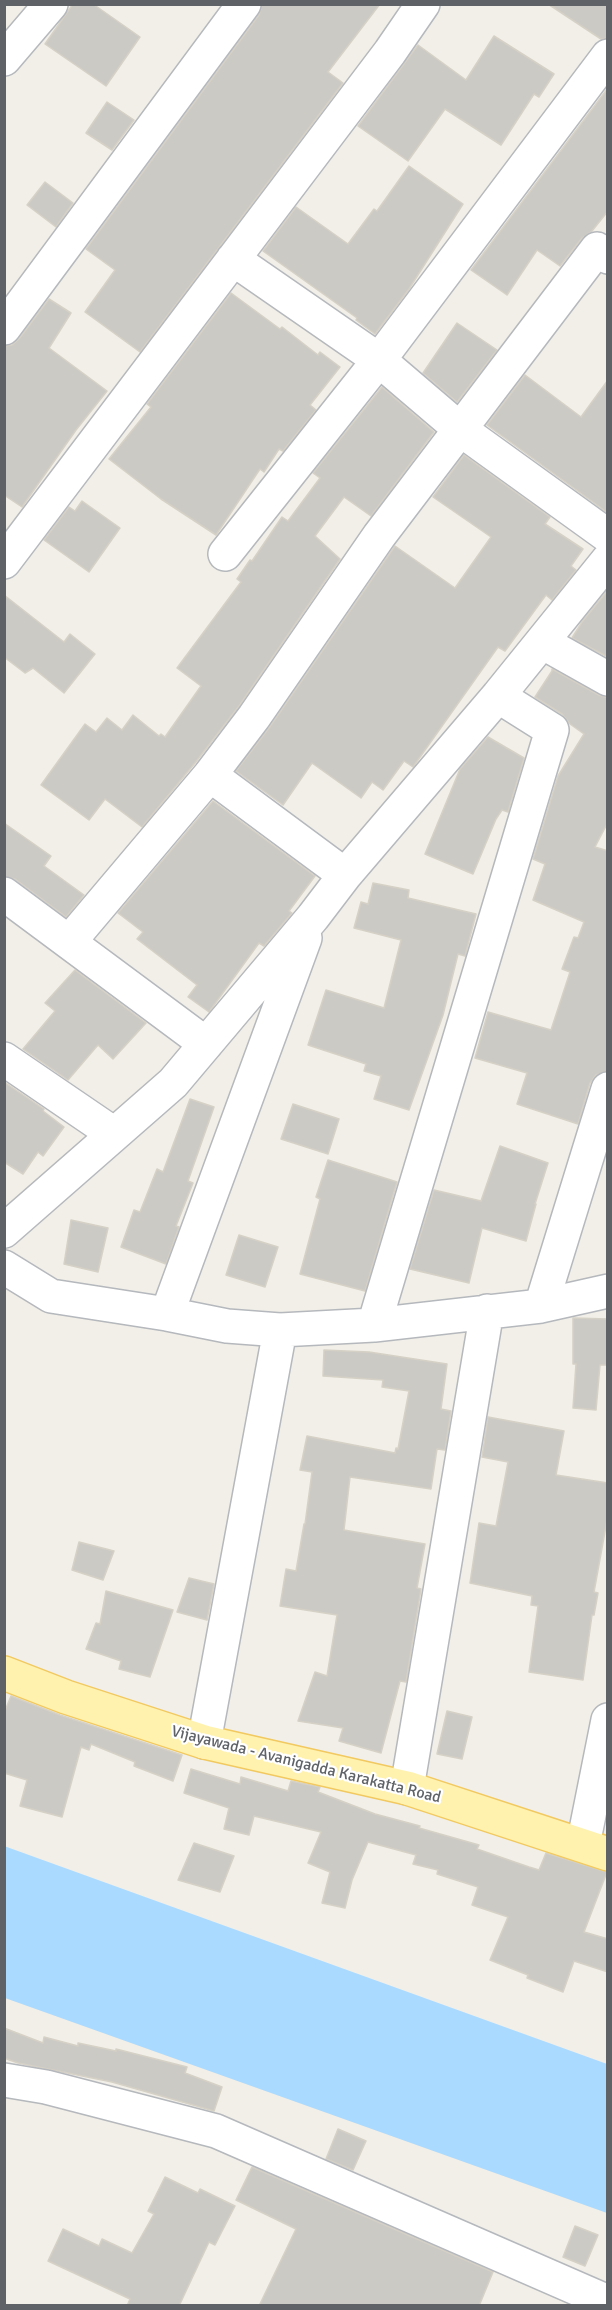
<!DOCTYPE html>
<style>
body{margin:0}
#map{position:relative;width:612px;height:2310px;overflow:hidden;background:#f1efe8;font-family:Signika,sans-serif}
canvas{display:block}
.frame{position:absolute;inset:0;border:6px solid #5f6368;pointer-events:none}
</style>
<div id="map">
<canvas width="612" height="2310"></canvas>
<div class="frame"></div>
</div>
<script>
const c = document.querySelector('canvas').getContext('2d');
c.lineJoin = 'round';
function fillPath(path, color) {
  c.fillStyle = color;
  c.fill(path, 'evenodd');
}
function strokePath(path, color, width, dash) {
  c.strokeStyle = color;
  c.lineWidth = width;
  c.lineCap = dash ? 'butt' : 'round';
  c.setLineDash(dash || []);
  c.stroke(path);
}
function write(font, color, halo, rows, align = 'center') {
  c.font = font + ' Signika,sans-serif';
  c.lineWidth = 4.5;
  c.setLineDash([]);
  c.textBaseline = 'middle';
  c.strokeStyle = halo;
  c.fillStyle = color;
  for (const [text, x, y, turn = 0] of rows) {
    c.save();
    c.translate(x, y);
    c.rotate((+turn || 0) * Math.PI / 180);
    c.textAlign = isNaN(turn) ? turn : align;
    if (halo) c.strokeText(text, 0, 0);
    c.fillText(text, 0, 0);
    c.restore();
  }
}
const water = new Path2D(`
 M 4,1846 L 607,2064 L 607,2213 L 5,1998 Z`);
const building = new Path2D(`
 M 73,4 L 93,4 L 140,37 L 106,86 L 45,44 Z
 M 262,4 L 380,4 L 328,72 L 343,83 L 140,352 L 85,312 L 115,270 L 86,249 L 259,15 Z
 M 548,4 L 608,4 L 608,38 L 601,39 Z
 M 494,36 L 554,74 L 539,97 L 534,94 L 501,145 L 445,109 L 408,161 L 358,126 L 418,45 L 466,80 Z
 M 608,88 L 608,211 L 592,231 L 582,238 L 560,266 L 537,250 L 507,295 L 471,270 Z
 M 107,102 L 134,120 L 112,150 L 86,133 Z
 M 409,166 L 463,204 L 409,289 L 375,334 L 356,320 L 357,318 L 263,251 L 296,207 L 348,244 L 374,209 L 377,211 Z
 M 45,182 L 73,203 L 56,227 L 27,205 Z
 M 231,293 L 280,329 L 282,327 L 318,355 L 320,352 L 340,367 L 310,405 L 316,410 L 283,451 L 279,449 L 264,472 L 260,469 L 216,535 L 161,499 L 109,459 L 151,407 L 147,404 Z
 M 49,299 L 71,313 L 49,348 L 107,391 L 76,430 L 22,507 L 4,495 L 4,346 L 12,345 L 19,339 Z
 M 457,323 L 497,350 L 457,402 L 423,373 Z
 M 525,375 L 581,417 L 608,380 L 608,513 L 487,425 Z
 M 382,387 L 434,432 L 371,516 L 344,497 L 315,536 L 340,559 L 239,706 L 195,763 L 142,827 L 105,799 L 89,820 L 41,785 L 85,724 L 96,732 L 107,718 L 122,730 L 133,715 L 159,736 L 161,734 L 165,737 L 201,686 L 177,668 L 241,582 L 237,579 L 250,560 L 252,561 L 282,517 L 288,521 L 320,478 L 313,473 Z
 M 464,455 L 550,517 L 545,524 L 583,549 L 571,566 L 576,570 L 552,600 L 546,595 L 505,651 L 498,647 L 413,767 L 404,761 L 383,790 L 372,782 L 361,798 L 312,763 L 283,805 L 236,771 L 269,728 L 395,546 L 455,588 L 491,537 L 433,497 Z
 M 82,501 L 120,528 L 89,572 L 44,540 L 69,507 L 75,511 Z
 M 608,590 L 608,657 L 572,638 L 582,622 Z
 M 4,595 L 64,642 L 70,634 L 95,654 L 64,693 L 33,668 L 25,673 L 4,657 Z
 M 552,669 L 599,695 L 608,698 L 608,822 L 595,847 L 608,851 L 608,1071 L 596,1075 L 590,1083 L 578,1124 L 517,1104 L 527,1073 L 475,1058 L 488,1012 L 551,1030 L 570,972 L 562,969 L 574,937 L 578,938 L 584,922 L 533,900 L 545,864 L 533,859 L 558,776 L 584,734 L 570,724 L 562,714 L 535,697 L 552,671 Z
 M 488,737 L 524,758 L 508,812 L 502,810 L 496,819 L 473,874 L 425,854 L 460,769 Z
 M 213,801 L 315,876 L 289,911 L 292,913 L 264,946 L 259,943 L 209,1012 L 188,997 L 197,985 L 137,939 L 143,932 L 118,913 Z
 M 4,823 L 51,856 L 44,866 L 84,895 L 66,917 L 15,879 L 4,876 Z
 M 373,883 L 409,890 L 408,898 L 476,914 L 465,956 L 458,954 L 443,1015 L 409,1110 L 374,1099 L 381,1076 L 364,1071 L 366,1064 L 308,1045 L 326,990 L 384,1008 L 401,940 L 354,928 L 361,902 L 368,904 Z
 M 75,970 L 146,1023 L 113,1059 L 98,1045 L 68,1080 L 23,1049 L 55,1011 L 45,1003 Z
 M 4,1082 L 44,1109 L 43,1111 L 64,1127 L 43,1156 L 38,1152 L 23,1174 L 4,1162 Z
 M 190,1099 L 214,1107 L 188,1181 L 193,1183 L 176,1226 L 179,1227 L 166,1264 L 121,1247 L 134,1210 L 140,1212 L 157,1169 L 163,1172 Z
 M 293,1104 L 339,1119 L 328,1154 L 281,1139 Z
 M 500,1146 L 548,1163 L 535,1204 L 536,1204 L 526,1241 L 482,1228 L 469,1283 L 410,1269 L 434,1190 L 481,1201 Z
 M 328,1160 L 397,1182 L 365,1291 L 300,1274 L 320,1199 L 316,1197 Z
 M 71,1220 L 108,1228 L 98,1272 L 64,1264 Z
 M 239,1235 L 278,1247 L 265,1287 L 226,1275 Z
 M 573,1318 L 608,1319 L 608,1365 L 600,1365 L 596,1410 L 573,1408 L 576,1364 L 573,1364 Z
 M 324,1350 L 369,1352 L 447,1364 L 441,1409 L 451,1411 L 445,1450 L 437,1449 L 431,1489 L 350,1477 L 344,1530 L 425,1544 L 417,1588 L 421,1589 L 406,1682 L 400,1681 L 381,1753 L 339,1741 L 343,1728 L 298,1721 L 315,1672 L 327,1676 L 337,1615 L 280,1606 L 286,1569 L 296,1571 L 304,1524 L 305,1524 L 312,1472 L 300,1470 L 307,1436 L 395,1453 L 396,1448 L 398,1449 L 409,1391 L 382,1387 L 383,1380 L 323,1376 Z
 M 488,1417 L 564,1431 L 556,1475 L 608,1483 L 608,1515 L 594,1592 L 598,1593 L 594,1615 L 592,1615 L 583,1680 L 529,1672 L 538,1606 L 531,1605 L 532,1596 L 470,1583 L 479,1523 L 496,1526 L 508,1462 L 482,1457 Z
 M 79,1542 L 114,1551 L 103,1580 L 72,1570 Z
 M 189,1578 L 214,1584 L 207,1620 L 177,1612 Z
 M 106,1591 L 173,1610 L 150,1677 L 119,1669 L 121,1661 L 86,1649 L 96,1623 L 100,1624 Z
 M 11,1696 L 60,1715 L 182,1755 L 173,1781 L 134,1766 L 135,1762 L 91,1744 L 89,1750 L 81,1747 L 62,1817 L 20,1806 L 27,1780 L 4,1773 L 4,1713 Z
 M 447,1711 L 472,1717 L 462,1759 L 437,1754 Z
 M 191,1769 L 240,1784 L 241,1777 L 288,1791 L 291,1781 L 320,1787 L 318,1792 L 375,1814 L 420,1826 L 419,1828 L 479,1845 L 477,1849 L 529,1867 L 539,1870 L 546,1853 L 607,1872 L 584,1932 L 608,1939 L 608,1972 L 574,1961 L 563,1992 L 527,1978 L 528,1975 L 490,1960 L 508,1917 L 472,1905 L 478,1887 L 437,1874 L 438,1870 L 413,1864 L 416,1855 L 368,1842 L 352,1880 L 345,1908 L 322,1903 L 330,1872 L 308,1863 L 321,1832 L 254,1816 L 249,1835 L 224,1829 L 229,1808 L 184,1793 Z
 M 194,1843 L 234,1856 L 220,1892 L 178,1880 Z
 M 4,2028 L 43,2043 L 44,2037 L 78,2046 L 78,2043 L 116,2051 L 116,2049 L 187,2067 L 185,2073 L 222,2087 L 214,2111 L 112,2082 L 18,2063 L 4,2058 Z
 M 338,2129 L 366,2141 L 353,2170 L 326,2159 Z
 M 252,2167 L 493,2272 L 479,2306 L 259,2306 L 296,2229 L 236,2200 Z
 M 165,2177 L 198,2193 L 200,2189 L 235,2206 L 215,2245 L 209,2242 L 179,2306 L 127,2306 L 130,2299 L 48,2261 L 63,2229 L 99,2246 L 102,2239 L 132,2253 L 154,2214 L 148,2211 Z
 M 575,2226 L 598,2235 L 585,2266 L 563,2257 Z`);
const minor = new Path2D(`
 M 4,59 L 51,4
 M 233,259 L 379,360 L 461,430 L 608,536
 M 4,328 L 244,4
 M 225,554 L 379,360 L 608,56
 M 4,562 L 390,52 L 423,4
 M 542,642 L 608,679
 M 210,775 L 345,875
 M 4,894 L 206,1044
 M 69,942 L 210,775 L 254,717 L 379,536 L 597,249 L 608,257
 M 4,1059 L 114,1134
 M 4,1231 L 173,1083 L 313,917 L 345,875 L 498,696 L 608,560
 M 4,1267 L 51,1296 L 167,1314 L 227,1326 L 280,1330 L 374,1325 L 541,1306 L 608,1291
 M 541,1306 L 608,1089
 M 167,1314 L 305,938
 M 374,1325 L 552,730 L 498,696
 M 204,1742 L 280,1330
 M 407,1788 L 487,1311
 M 583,1845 L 608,1720
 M 4,2080 L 46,2087 L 216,2131 L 608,2302`);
const major = new Path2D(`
 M 4,1673 L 66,1697 L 204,1742 L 407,1788 L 608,1854`);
const streetNames = [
 ["Vijayawada - Avanigadda Karakatta Road",306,1765,14]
];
fillPath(water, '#aadaff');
fillPath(building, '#cccac5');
strokePath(building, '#d6d1c6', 1.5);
strokePath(minor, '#b5b8bc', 36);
strokePath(major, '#f2c960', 36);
strokePath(minor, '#fff', 33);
strokePath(major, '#fff2af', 33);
write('16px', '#5f6368', '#fff', streetNames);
</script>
